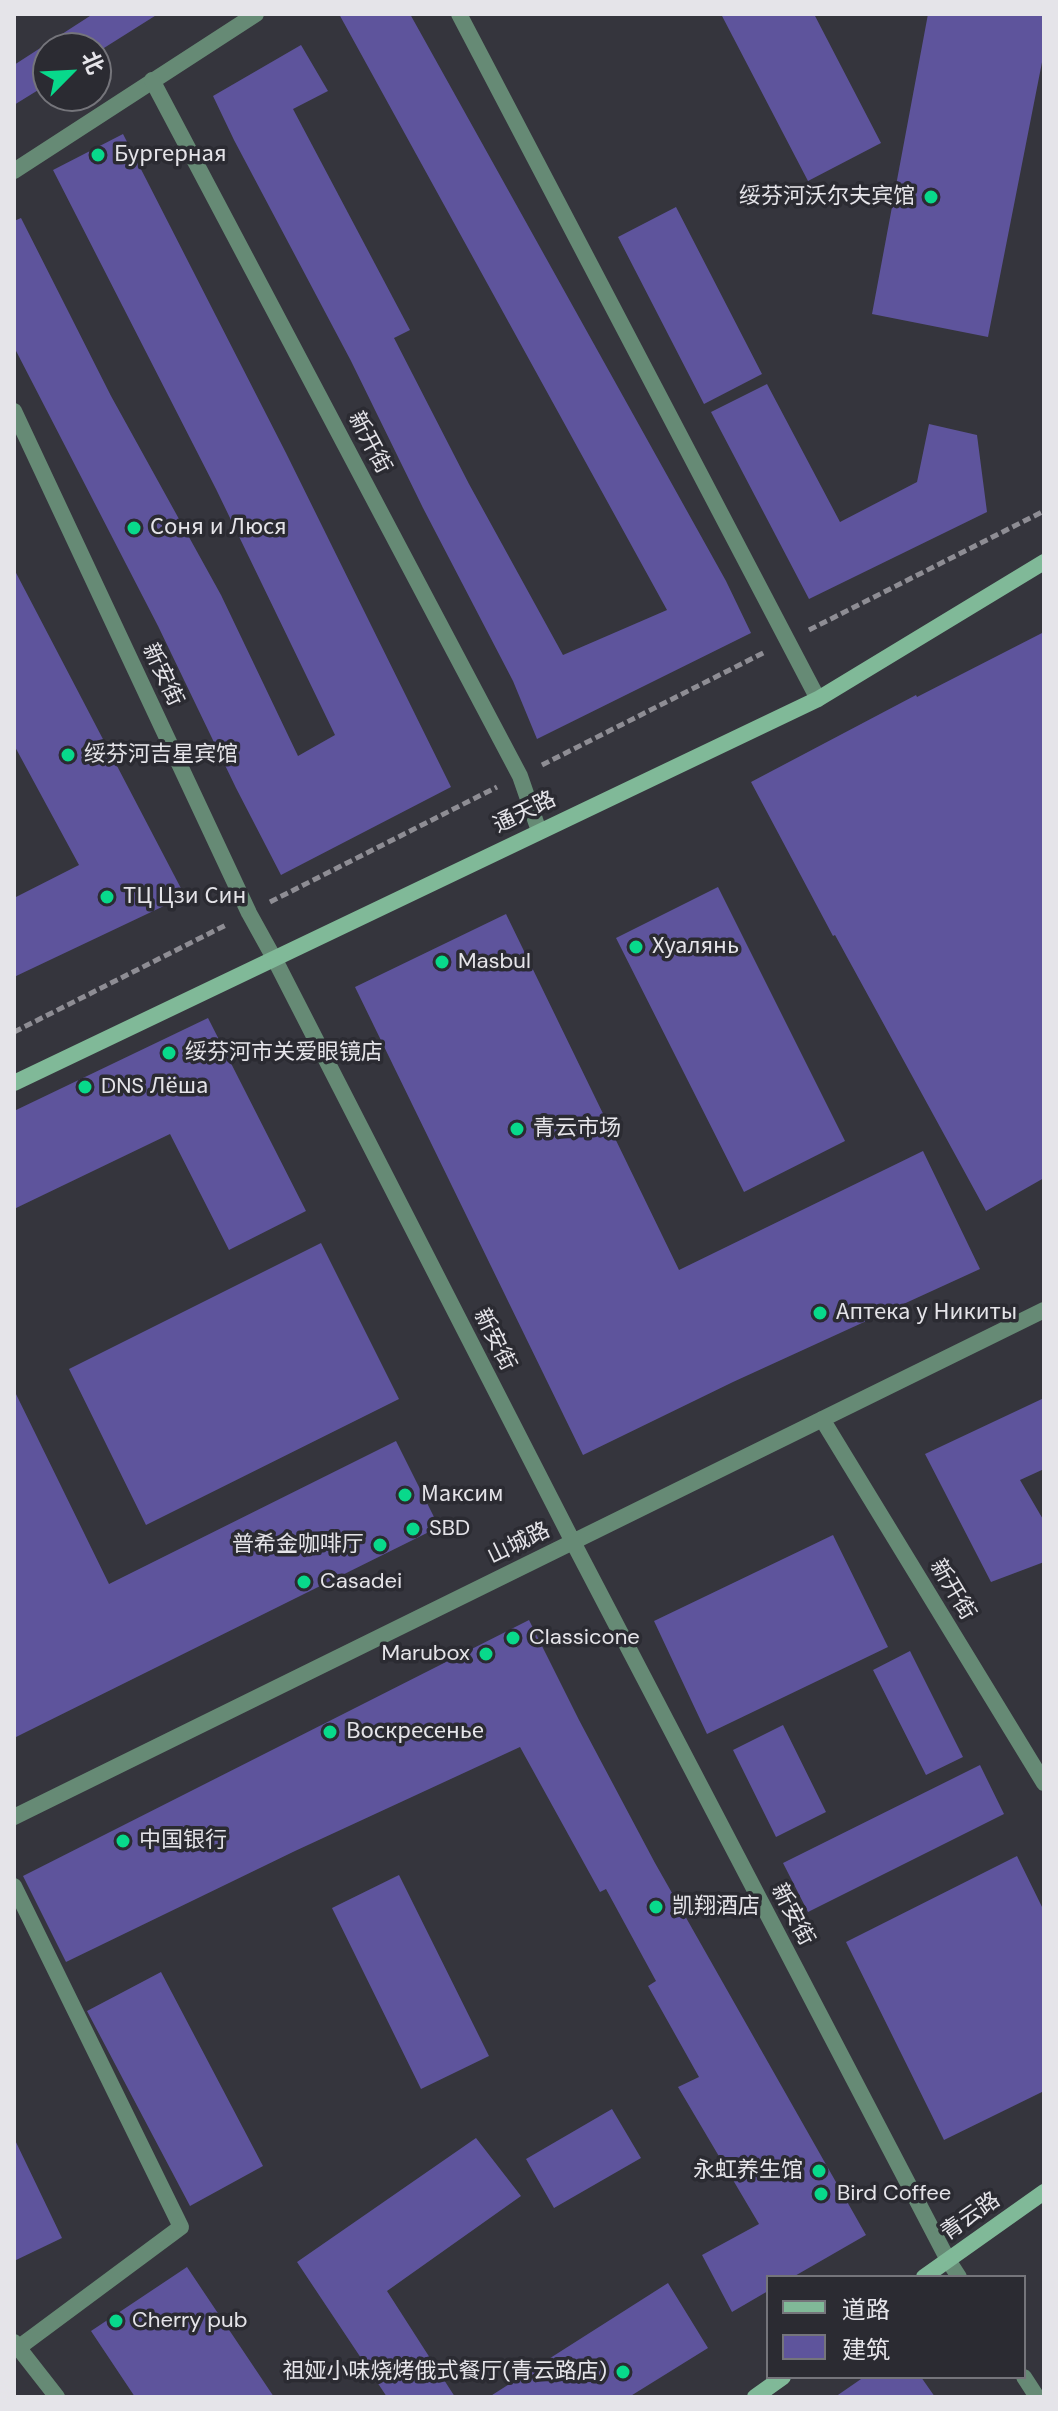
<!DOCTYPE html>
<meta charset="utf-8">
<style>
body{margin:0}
#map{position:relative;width:1058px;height:2411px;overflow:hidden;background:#35353d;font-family:"DM Sans","Noto Sans SC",sans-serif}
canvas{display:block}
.frame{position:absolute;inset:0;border:16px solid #e5e4e9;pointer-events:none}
.legend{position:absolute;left:766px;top:2275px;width:260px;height:104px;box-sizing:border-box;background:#2b2b32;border:2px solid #75757b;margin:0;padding:10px 14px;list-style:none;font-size:24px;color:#e5e4e9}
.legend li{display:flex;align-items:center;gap:16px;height:40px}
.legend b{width:40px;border:2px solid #75757b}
.north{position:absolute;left:32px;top:32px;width:80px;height:80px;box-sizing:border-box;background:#2b2b32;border:2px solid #75757b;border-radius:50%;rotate:66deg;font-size:22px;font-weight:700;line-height:32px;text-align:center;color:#e5e4e9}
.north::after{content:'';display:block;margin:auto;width:28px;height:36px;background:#08d98b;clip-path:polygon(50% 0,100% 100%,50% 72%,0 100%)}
</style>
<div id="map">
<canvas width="1058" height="2411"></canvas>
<div class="frame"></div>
<ul class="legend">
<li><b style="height:10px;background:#80b998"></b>道路</li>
<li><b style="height:22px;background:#5e549c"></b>建筑</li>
</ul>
<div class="north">北</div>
</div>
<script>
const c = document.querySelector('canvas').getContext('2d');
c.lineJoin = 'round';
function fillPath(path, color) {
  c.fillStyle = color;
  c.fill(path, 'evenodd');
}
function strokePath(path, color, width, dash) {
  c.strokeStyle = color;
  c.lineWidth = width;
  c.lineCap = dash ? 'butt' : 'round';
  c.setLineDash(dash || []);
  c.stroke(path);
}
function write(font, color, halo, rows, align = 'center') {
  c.font = font + ' "DM Sans","Noto Sans SC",sans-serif';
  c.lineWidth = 7;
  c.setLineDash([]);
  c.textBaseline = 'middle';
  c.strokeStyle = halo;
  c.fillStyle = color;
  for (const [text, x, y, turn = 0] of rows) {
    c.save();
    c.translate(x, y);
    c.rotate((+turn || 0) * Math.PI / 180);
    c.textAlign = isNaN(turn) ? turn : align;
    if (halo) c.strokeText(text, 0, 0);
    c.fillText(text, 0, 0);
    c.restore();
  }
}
const building = new Path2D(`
 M 93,14 L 158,14 L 96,53 L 96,48 L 48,48 L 48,84 L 14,105 L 14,65 Z
 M 339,14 L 410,14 L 726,581 L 751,633 L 537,739 L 513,681 L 423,508 L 351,361 L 234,140 L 213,96 L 301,45 L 328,91 L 293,109 L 410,330 L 394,338 L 469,484 L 563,655 L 667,610 Z
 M 721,14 L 814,14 L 881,143 L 808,181 Z
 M 928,14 L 1044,14 L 1044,52 L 988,337 L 872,314 Z
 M 123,134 L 286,453 L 451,787 L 281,875 L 236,788 L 158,626 L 14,347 L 14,221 L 21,218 L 111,396 L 221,595 L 298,756 L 335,735 L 216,489 L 53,170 Z
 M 676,207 L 762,374 L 704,404 L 618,237 Z
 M 767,384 L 840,522 L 917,482 L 929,424 L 977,435 L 987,512 L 809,599 L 711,412 Z
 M 14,569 L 185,896 L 14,977 L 14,898 L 79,865 L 14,745 Z
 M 1044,632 L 1044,1178 L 986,1211 L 835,935 L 833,936 L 751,782 L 916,695 L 917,697 Z
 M 718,887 L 845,1141 L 744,1192 L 616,938 Z
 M 506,914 L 679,1270 L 923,1151 L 980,1269 L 733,1382 L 583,1455 L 355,987 Z
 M 208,1018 L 306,1211 L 229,1250 L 170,1134 L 14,1209 L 14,1111 Z
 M 321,1243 L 399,1399 L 146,1525 L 69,1369 Z
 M 14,1390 L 109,1584 L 396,1441 L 439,1527 L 14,1738 Z
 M 1044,1398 L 1044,1469 L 1020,1480 L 1044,1521 L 1044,1562 L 991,1582 L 925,1454 Z
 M 833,1535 L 888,1647 L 707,1734 L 654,1621 Z
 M 529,1620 L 579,1720 L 655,1863 L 866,2235 L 793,2277 L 768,2277 L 768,2291 L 732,2312 L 702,2255 L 759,2224 L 678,2087 L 699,2077 L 648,1986 L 656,1981 L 606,1889 L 600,1892 L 520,1747 L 295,1851 L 66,1962 L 23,1876 Z
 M 910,1651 L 963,1757 L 926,1775 L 873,1670 Z
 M 783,1725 L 826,1812 L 776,1837 L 733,1750 Z
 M 980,1765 L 1004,1814 L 808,1912 L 783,1863 Z
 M 1017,1856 L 1044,1911 L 1044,2091 L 944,2140 L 846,1942 Z
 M 399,1875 L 489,2056 L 421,2089 L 332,1908 Z
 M 161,1972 L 263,2166 L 190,2206 L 87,2011 Z
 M 612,2109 L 641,2158 L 554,2208 L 526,2159 Z
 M 14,2138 L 62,2238 L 14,2261 Z
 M 476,2138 L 521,2196 L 387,2291 L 455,2397 L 387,2397 L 297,2262 Z
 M 187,2267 L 274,2397 L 135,2397 L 91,2331 Z
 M 668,2283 L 708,2348 L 629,2397 L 489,2397 Z
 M 864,2377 L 921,2377 L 935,2397 L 835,2397 Z`);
const path = new Path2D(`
 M 809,630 L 1044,511
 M 542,765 L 765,652
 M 270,902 L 497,787
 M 14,1032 L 226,925`);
const pedestrian = new Path2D(`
 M 14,171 L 256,14`);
const tertiary = new Path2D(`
 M 459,14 L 818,699
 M 152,80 L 520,776 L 539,831
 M 14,411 L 249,913 L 275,960 L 573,1542 L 948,2260 L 959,2277
 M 822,1419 L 1044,1783
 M 14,1817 L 1044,1310
 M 14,1886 L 181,2227 L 18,2348
 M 14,2342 L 57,2397
 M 1024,2377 L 1037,2397`);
const secondary = new Path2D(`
 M 14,1083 L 818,699 L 1044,562
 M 924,2277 L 1044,2192
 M 755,2397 L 783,2377`);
const markers = [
 [98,155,8,"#08d98b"],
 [931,197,8,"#08d98b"],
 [134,528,8,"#08d98b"],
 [68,755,8,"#08d98b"],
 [107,897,8,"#08d98b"],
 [636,947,8,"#08d98b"],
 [442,962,8,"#08d98b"],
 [169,1053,8,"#08d98b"],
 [85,1087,8,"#08d98b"],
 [517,1129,8,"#08d98b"],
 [820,1313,8,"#08d98b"],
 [405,1495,8,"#08d98b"],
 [413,1529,8,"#08d98b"],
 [380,1545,8,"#08d98b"],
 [304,1582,8,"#08d98b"],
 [513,1638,8,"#08d98b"],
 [486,1654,8,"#08d98b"],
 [330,1732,8,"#08d98b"],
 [123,1841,8,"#08d98b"],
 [656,1907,8,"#08d98b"],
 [819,2171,8,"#08d98b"],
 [821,2194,8,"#08d98b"],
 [116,2321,8,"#08d98b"],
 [623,2372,8,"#08d98b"]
];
const poiNames = [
 ["Бургерная",114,155],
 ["绥芬河沃尔夫宾馆",915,197,"right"],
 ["Соня и Люся",150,528],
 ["绥芬河吉星宾馆",84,755],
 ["ТЦ Цзи Син",123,897],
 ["Хуалянь",652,947],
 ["Masbul",458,962],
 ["绥芬河市关爱眼镜店",185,1053],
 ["DNS Лёша",101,1087],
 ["青云市场",533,1129],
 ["Аптека у Никиты",836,1313],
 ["Максим",421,1495],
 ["SBD",429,1529],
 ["普希金咖啡厅",364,1545,"right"],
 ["Casadei",320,1582],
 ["Classicone",529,1638],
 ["Marubox",470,1654,"right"],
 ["Воскресенье",346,1732],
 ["中国银行",139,1841],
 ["凯翔酒店",672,1907],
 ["永虹养生馆",803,2171,"right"],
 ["Bird Coffee",837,2194],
 ["Cherry pub",132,2321],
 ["祖娅小味烧烤俄式餐厅(青云路店)",607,2372,"right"]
];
const streetNames = [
 ["新开街",369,443,62],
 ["新安街",162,675,65],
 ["通天路",525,813,-26],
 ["新安街",494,1340,63],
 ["山城路",519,1544,-26],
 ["新开街",952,1590,59],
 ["新安街",792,1915,62],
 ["青云路",971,2217,-35]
];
fillPath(building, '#5e549c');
strokePath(path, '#8e8d94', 5, [8, 4]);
strokePath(pedestrian, '#668a75', 16);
strokePath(tertiary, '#668a75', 16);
strokePath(secondary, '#80b998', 16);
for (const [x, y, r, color] of markers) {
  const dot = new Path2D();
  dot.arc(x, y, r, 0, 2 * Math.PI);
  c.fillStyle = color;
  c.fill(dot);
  strokePath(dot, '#2b2b32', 3);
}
write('22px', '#e5e4e9', '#2b2b32', poiNames, 'left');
write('22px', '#e5e4e9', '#2b2b32', streetNames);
</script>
